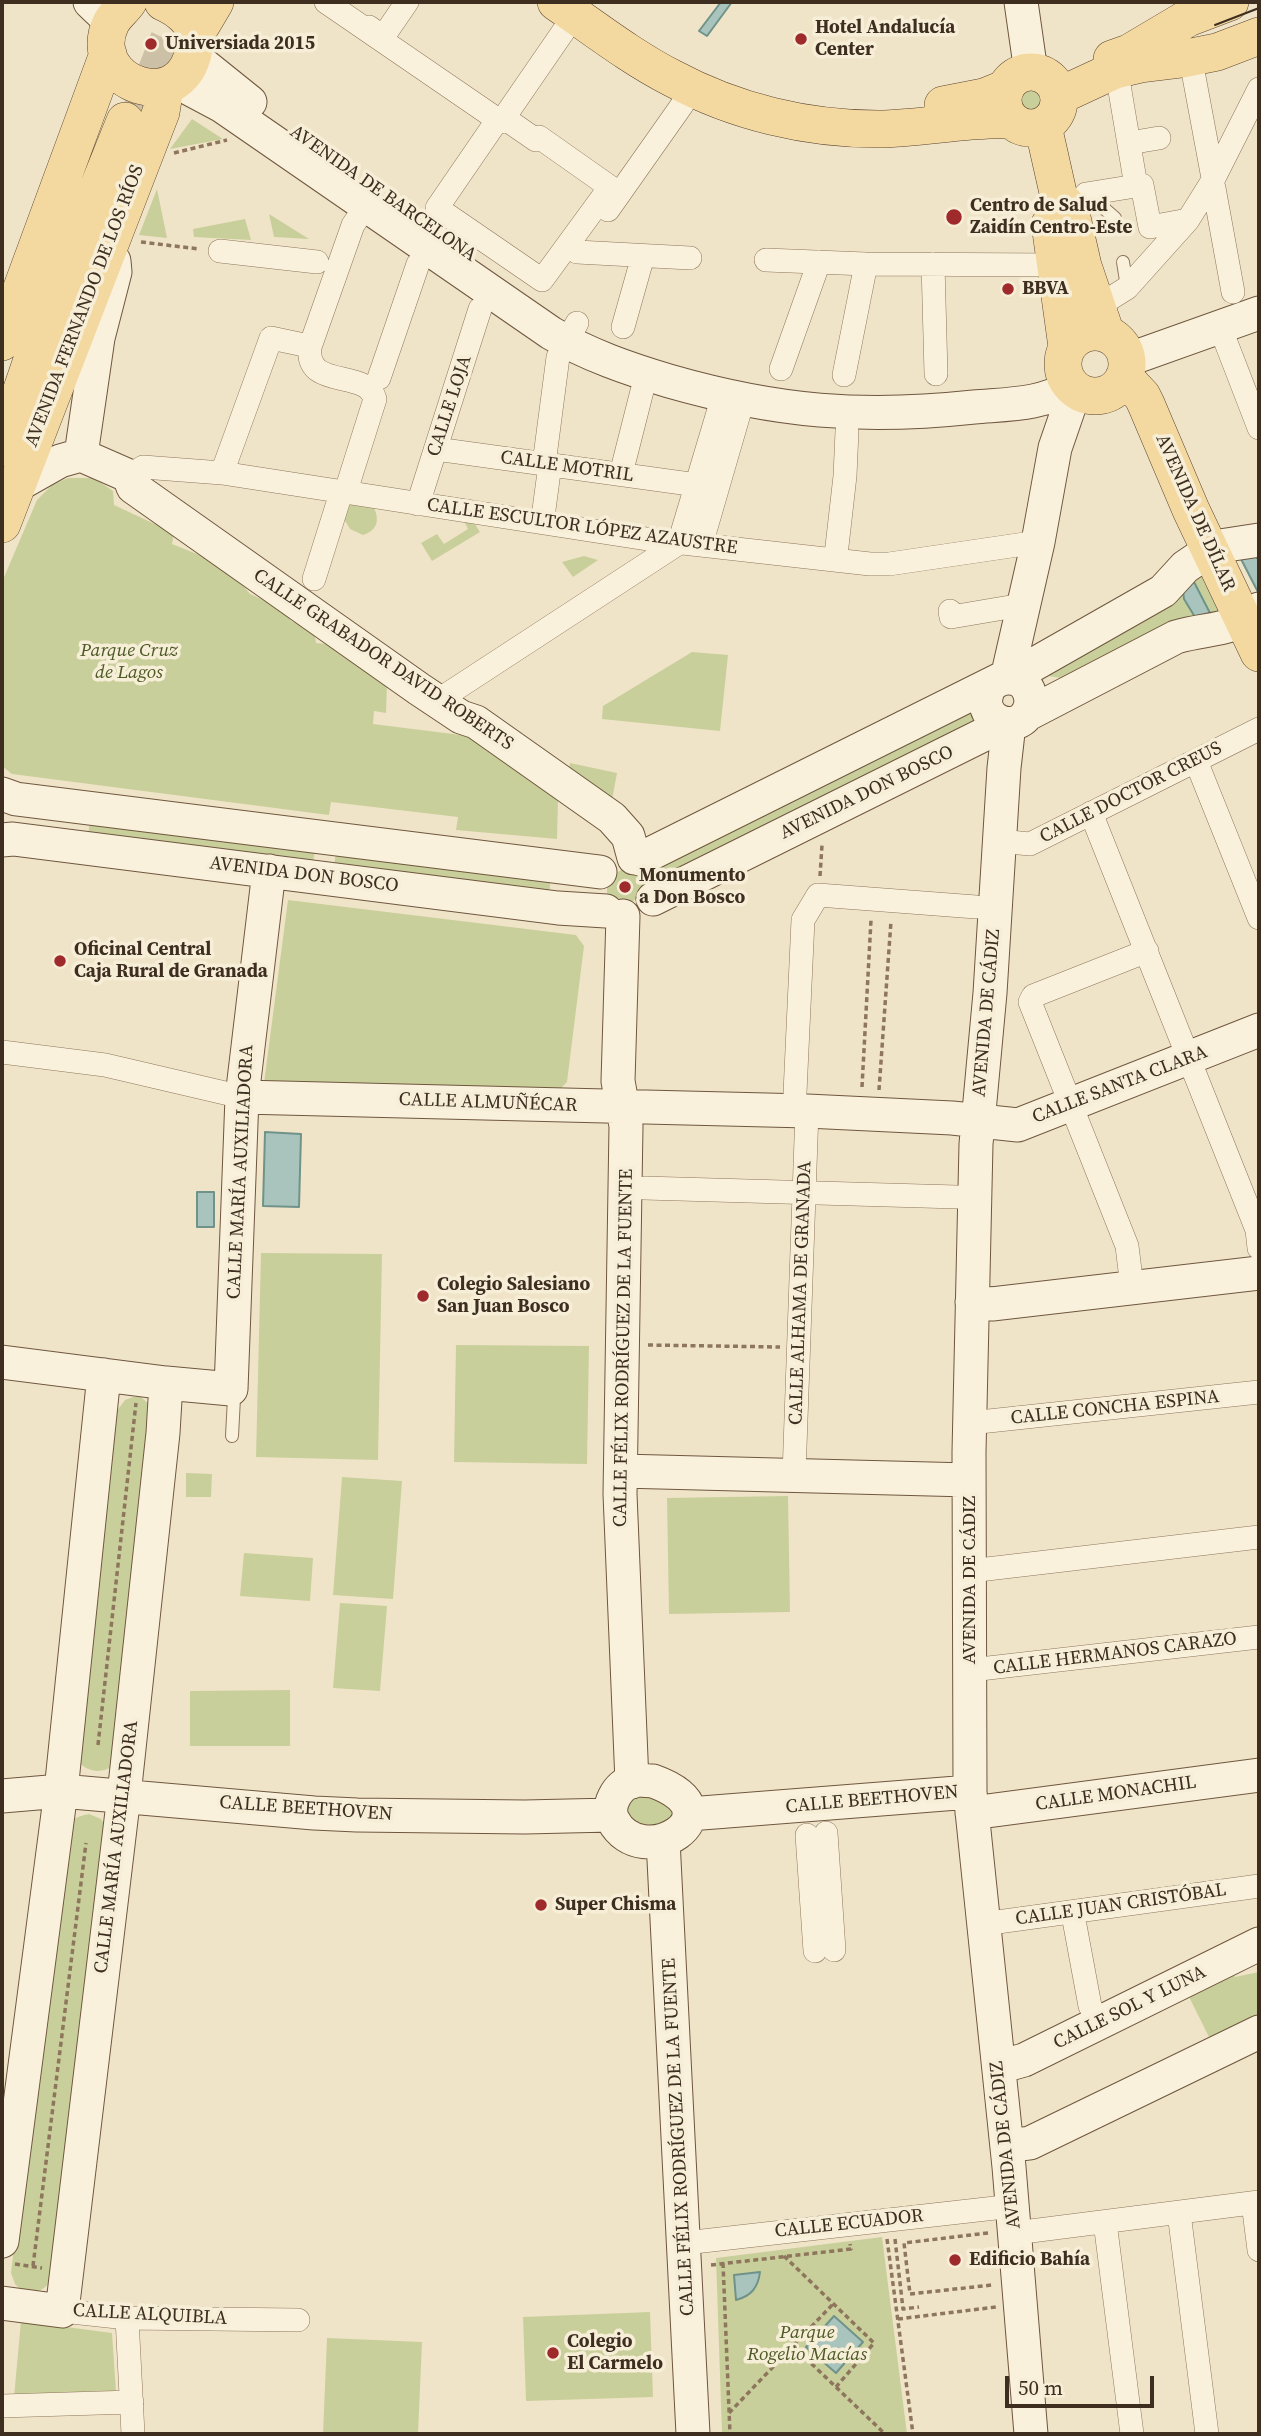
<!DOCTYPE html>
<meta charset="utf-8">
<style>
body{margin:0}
#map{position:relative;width:1261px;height:2436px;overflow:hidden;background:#f0e4c8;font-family:"Source Serif 4",serif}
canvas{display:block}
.frame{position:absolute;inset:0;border:4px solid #3d2e20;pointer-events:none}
.scale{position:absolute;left:1005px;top:2376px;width:149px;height:32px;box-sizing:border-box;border:4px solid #3d2e20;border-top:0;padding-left:9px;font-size:21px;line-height:24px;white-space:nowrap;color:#3d2e20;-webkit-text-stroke:5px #f7eed8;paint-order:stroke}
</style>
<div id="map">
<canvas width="1261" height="2436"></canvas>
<div class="frame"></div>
<div class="scale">50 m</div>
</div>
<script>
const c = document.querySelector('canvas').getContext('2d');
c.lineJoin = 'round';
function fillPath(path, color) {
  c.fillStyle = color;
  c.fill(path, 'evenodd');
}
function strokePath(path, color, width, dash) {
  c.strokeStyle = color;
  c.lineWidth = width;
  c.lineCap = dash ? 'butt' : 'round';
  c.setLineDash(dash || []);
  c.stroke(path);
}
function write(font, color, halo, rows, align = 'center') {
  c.font = font + ' "Source Serif 4",serif';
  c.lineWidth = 7;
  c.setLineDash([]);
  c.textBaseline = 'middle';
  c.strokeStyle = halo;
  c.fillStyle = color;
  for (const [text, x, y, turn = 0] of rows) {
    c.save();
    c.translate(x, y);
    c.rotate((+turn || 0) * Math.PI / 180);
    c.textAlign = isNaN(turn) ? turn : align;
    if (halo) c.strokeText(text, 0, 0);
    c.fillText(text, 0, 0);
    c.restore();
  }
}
const green = new Path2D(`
 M1016 101a15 15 0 1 1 30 0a15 15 0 1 1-30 0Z
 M 192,119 L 223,139 L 170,149 Z
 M 157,189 L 167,238 L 139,235 Z
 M 269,214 L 309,239 L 274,237 Z
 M 245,219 L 251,240 L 194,237 L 193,229 Z
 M 68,478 L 94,478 L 113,491 L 114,505 L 174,533 L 172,544 L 207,558 L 238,579 L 250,594 L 281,608 L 291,621 L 314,631 L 316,643 L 336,645 L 387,681 L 386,713 L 374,711 L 373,724 L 469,736 L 558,799 L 557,839 L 456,830 L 458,817 L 331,802 L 329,815 L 12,774 L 2,766 L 2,582 L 37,500 L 52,485 Z
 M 349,500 L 372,504 C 380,518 379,530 363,535 L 350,529 L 344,519 Z
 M 463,519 L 472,520 L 480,532 L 432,561 L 421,543 L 437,534 L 444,544 L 468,529 Z
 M 584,556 L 598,560 L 573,577 L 562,562 Z
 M 1205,566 L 1232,614 L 1073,680 L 1042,675 Z
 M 692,652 L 728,655 L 720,731 L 602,719 L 603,706 Z
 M 979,700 L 981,726 L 667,883 L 664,872 L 656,863 Z
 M 570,763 L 617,773 L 611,805 L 568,776 Z
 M 90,820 L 315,848 L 313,864 L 88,836 Z
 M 336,851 L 551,878 L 549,894 L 334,867 Z
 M 624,869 C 629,870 637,871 641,874 C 656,887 636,901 625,905 L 607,895 L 607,884 L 613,874 Z
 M 288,900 L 576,935 L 584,946 L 567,1082 L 559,1090 L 264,1083 Z
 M 261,1253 L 382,1254 L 378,1460 L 256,1457 Z
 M 456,1345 L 589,1346 L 587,1464 L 454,1462 Z
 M 133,1397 L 141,1397 L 152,1407 L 114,1766 C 101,1773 91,1773 79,1763 L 116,1412 L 125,1400 Z
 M 186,1473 L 212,1474 L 211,1497 L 186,1497 Z
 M 342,1477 L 402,1481 L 393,1599 L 333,1595 Z
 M 788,1496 L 790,1612 L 669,1614 L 667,1498 Z
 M 244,1553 L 313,1558 L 310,1601 L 240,1596 Z
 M 340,1603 L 387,1606 L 380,1691 L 333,1688 Z
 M 290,1690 L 290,1746 L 190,1746 L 190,1691 Z
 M 643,1791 L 675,1804 L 670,1825 L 637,1827 L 623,1811 L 631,1795 Z
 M 89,1814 L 101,1819 L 107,1828 L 54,2277 C 46,2289 39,2293 23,2292 L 15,2284 L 11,2273 L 63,1833 C 70,1821 75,1816 89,1814 Z
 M 1230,1966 L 1235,1977 L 1259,1972 L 1259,2025 L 1214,2047 L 1190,1999 L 1188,1988 Z
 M 882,2237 L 907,2434 L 722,2434 L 716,2258 Z
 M 650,2312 L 653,2397 L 526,2401 L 523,2317 Z
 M 21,2321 L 112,2333 L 116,2392 L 14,2397 Z
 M 327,2338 L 422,2342 L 418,2434 L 323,2434 Z`);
const water = new Path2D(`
 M 721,2 L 732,2 L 707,36 L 699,31 Z
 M 1255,556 L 1259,560 L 1259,594 L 1241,559 Z
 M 1191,580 L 1194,582 L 1211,615 L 1198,622 L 1184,599 L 1183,591 Z
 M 265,1132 L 301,1134 L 299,1207 L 263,1206 Z
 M 197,1192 L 214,1192 L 214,1227 L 197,1227 Z
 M 760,2272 C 758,2288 751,2296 736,2300 L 734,2275 Z
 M 834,2316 L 863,2342 L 836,2373 L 806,2347 Z`);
const primaryTunnel = new Path2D(`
 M 135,126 L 168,41 L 187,2`);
const path = new Path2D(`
 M 174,153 L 227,140
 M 141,242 L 199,249
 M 820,876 L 822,845
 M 862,1087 L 871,920
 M 879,1090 L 891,921
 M 648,1345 L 780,1347
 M 98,1745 L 136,1403
 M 988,2233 L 904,2243 L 910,2294 L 992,2285
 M 887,2239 L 913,2434
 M 895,2239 L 903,2309 L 919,2307
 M 784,2256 L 874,2343 L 836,2387
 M 723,2263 L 730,2434
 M 15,2264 L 42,2268
 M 711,2265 L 851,2249 L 850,2244
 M 33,2266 L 86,1843
 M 898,2319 L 996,2307
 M 793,2346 L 885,2434
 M 729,2413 L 833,2304`);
const lane = new Path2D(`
 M 1075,208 L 1099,204 L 1115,218
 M 1123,262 L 1127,287
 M 231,1389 L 234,1398 L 232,1436`);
const street = new Path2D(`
 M 326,2 L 501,122 L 565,29
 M 369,27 L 383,37 L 407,2
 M 1192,66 L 1212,173
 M 1118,79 L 1136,186
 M 507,120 L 536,140 L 539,137 L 610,187 L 542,280 L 437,208 L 496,122 Z
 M 1129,143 L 1159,138
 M 1214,188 L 1233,292
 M 1086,194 L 1142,185 L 1150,227 L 1188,220
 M 608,210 L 682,105
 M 220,251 L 317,262
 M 577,252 L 690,258
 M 766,260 L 866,264 L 1057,265
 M 933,264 L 936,374
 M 1095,308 L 1127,288 L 1188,220 L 1213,180 L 1259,89
 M 623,327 L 643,256
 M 1220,327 L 1259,428
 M 781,369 L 819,262
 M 844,375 L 866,264
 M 379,378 L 418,264
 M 436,449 L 697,485
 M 624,462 L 642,391
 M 544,464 L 558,357 L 577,323
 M 222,473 L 271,338 L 304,345
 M 129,476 L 143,467 L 222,473 L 647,539 L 870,564 L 889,564 L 1038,542
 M 345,494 L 375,399 C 367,368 305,391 310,347 L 353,225 L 366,206
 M 418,504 L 480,309
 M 543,517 L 549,472
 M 679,543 L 723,396
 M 701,545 L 743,400
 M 836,555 L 845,476 L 847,431
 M 314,579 L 341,493
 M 950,611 L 951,617 L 1010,607
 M 437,701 L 679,543
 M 1196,761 L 1259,918
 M 1091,813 L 1257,1230 L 1259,1248
 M 999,841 L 1030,844 L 1259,729
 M 2,1052 L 105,1065 L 242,1097
 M 795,1093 L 803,920 L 818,895 L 976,907
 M 644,1188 L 957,1197
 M 1132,1287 L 1127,1246 L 1030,1002 L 1033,996 L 1147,951
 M 970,1423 L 1259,1392
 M 794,1475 L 807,1111
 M 970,1571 L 1259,1537
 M 971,1670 L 1259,1637
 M 826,1833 L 834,1950
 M 807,1835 L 815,1951
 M 1074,1920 L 1090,2006 L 1096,2017
 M 983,1924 L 1259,1886
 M 1253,2203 L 1259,2250
 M 1179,2213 L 1207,2434
 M 1105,2222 L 1132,2434
 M 1015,2233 L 1259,2202
 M 685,2243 L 1013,2206
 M 62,2311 L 127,2318 L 298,2320
 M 127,2318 L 133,2434
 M 2,2406 L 132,2402`);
const secondary = new Path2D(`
 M 90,2 L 111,22
 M 1021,2 L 1031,72
 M 194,57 L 250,102
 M 175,81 L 222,106 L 551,333 C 588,355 629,369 669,381 C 777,412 862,419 974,407 C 1007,404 1043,405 1071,386
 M 1127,360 L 1259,313
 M 81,455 L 98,338 L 115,272 L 114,261
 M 14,487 L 60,461 L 81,455 L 129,476 L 133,487 L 419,689 L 461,717 L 476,722 L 612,818 L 628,836 L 634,858
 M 1007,678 L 1038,542 L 1055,448 L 1075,390
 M 1010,678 L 1163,591 L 1185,567 L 1210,550 L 1220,546 L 1259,540
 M 1026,715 L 1176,637 C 1209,627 1230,633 1259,609
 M 1009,724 L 1004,768 L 990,993 L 976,1144 L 969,1452 L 970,1792 L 1009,2167 L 1031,2434
 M 2,794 L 16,799 L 600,872
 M 2,840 L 13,839 L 558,908 L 606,911
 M 640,859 L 1001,679 C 1011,677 1019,678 1026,686 C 1030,692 1032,700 1030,707 C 1021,740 969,719 991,685
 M 653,899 L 1005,724
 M 623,916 L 618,1081 L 626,1126 L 620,1494 L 632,1782
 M 242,1097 L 807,1111 L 952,1118 L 1018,1125 L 1259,1030
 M 972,1302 L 992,1304 L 1259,1273
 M 2,1362 L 166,1383 L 231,1389 L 242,1097 L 269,871
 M 621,1471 L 969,1480
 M 653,1781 C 743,1813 641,1875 613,1820 C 606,1806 617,1786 632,1781 C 638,1779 647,1781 653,1781 Z
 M 2,1796 L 61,1791 L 314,1813 L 357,1815 L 525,1817 L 611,1815
 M 972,1813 L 1259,1775
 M 689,1814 L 970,1792
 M 663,1840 L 693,2434
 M 999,2067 L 1024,2060 L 1259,1944
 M 1007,2146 L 1030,2143 L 1259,2032
 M 2,2241 L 61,1791 L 104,1375
 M 2,2303 L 62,2311 L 124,1795 L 163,1433 L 166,1383`);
const primary = new Path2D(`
 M 128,2 C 123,9 115,15 111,23 C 82,83 188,123 195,41 C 197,23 179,9 163,2
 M 556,2 C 594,28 631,57 672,78 C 735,112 807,129 878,129 C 922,129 966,118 1011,120
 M 196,34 L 215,2
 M 1112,59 L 1129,53 L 1188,18 L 1230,2
 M1003 100a28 28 0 1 1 56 0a28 28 0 1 1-56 0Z
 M 1059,96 L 1115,70 L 1141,64 L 1182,59 L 1217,52 L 1259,36
 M 943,105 L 984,97 L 1006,88
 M 1043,126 L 1059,197 L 1070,209 L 1083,266 L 1106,334
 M 1050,224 L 1067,347
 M1063 364a32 32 0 1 1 64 0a32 32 0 1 1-64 0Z
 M 2,342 L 108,54
 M 1124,377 L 1142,396 L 1146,404 L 1191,510 L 1259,653
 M 2,448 L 48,313 L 125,121
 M 2,524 L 161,112 L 165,87`);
const tram = new Path2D(`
 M 1215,25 L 1259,8`);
const markers = [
 [801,39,7,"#9e2a2b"],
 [151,44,7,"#9e2a2b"],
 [954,217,9,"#9e2a2b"],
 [1008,289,7,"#9e2a2b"],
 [625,887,7,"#9e2a2b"],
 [60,961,7,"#9e2a2b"],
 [423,1296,7,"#9e2a2b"],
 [541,1905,7,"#9e2a2b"],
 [955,2260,7,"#9e2a2b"],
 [553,2353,7,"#9e2a2b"]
];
const poiNames = [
 ["Hotel Andalucía",815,28],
 ["Center",815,50],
 ["Universiada 2015",165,44],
 ["Centro de Salud",970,206],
 ["Zaidín Centro-Este",970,228],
 ["BBVA",1022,289],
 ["Monumento",639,876],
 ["a Don Bosco",639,898],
 ["Oficinal Central",74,950],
 ["Caja Rural de Granada",74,972],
 ["Colegio Salesiano",437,1285],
 ["San Juan Bosco",437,1307],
 ["Super Chisma",555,1905],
 ["Edificio Bahía",969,2260],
 ["Colegio",567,2342],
 ["El Carmelo",567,2364]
];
const streetNames = [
 ["AVENIDA DE BARCELONA",383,194,35],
 ["AVENIDA FERNANDO DE LOS RÍOS",85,306,-69],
 ["CALLE LOJA",450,406,-72],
 ["CALLE MOTRIL",567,467,8],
 ["AVENIDA DE DÍLAR",1195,513,66],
 ["CALLE ESCULTOR LÓPEZ AZAUSTRE",582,527,8],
 ["CALLE GRABADOR DAVID ROBERTS",383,660,34],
 ["AVENIDA DON BOSCO",867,793,-26],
 ["CALLE DOCTOR CREUS",1131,793,-27],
 ["AVENIDA DON BOSCO",304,875,7],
 ["AVENIDA DE CÁDIZ",987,1013,-85],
 ["CALLE SANTA CLARA",1120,1085,-21],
 ["CALLE ALMUÑÉCAR",488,1103,2],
 ["CALLE MARÍA AUXILIADORA",241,1172,-87],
 ["CALLE ALHAMA DE GRANADA",801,1293,-88],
 ["CALLE FÉLIX RODRÍGUEZ DE LA FUENTE",624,1348,-89],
 ["CALLE CONCHA ESPINA",1115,1408,-6],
 ["AVENIDA DE CÁDIZ",970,1580,-90],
 ["CALLE HERMANOS CARAZO",1115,1654,-7],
 ["CALLE MONACHIL",1116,1794,-8],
 ["CALLE BEETHOVEN",872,1800,-5],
 ["CALLE BEETHOVEN",306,1809,4],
 ["CALLE MARÍA AUXILIADORA",117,1847,-83],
 ["CALLE JUAN CRISTÓBAL",1121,1905,-8],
 ["CALLE SOL Y LUNA",1130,2008,-26],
 ["CALLE FÉLIX RODRÍGUEZ DE LA FUENTE",679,2137,-93],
 ["AVENIDA DE CÁDIZ",1006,2145,-96],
 ["CALLE ECUADOR",849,2224,-6],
 ["CALLE ALQUIBLA",150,2315,3]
];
const parkNames = [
 ["Parque Cruz",129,651],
 ["de Lagos",129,673],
 ["Parque",807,2333],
 ["Rogelio Macías",807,2355]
];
fillPath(green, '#c9cf9b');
fillPath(water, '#a9c4bc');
strokePath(water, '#6f938a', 2);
strokePath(primaryTunnel, '#ccc0a6', 37, [37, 18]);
strokePath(lane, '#8d765c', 14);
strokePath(street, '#8d765c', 24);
strokePath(secondary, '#6f573f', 35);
strokePath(primary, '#5b4430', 38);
strokePath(path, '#8d765c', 3.5, [5, 3.5]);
strokePath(lane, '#faf1dc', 12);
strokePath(street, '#faf1dc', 23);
strokePath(secondary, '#faf1dc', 33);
strokePath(primary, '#f3d9a0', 37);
strokePath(tram, '#3d2e20', 2);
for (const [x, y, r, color] of markers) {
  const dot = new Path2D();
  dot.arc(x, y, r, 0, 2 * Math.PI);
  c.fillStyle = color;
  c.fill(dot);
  strokePath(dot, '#f7eed8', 2.5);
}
write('bold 19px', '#3d2e20', '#f7eed8', poiNames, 'left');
write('19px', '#3d2e20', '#f7eed8', streetNames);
write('italic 19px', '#4d5a26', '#f7eed8', parkNames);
</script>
